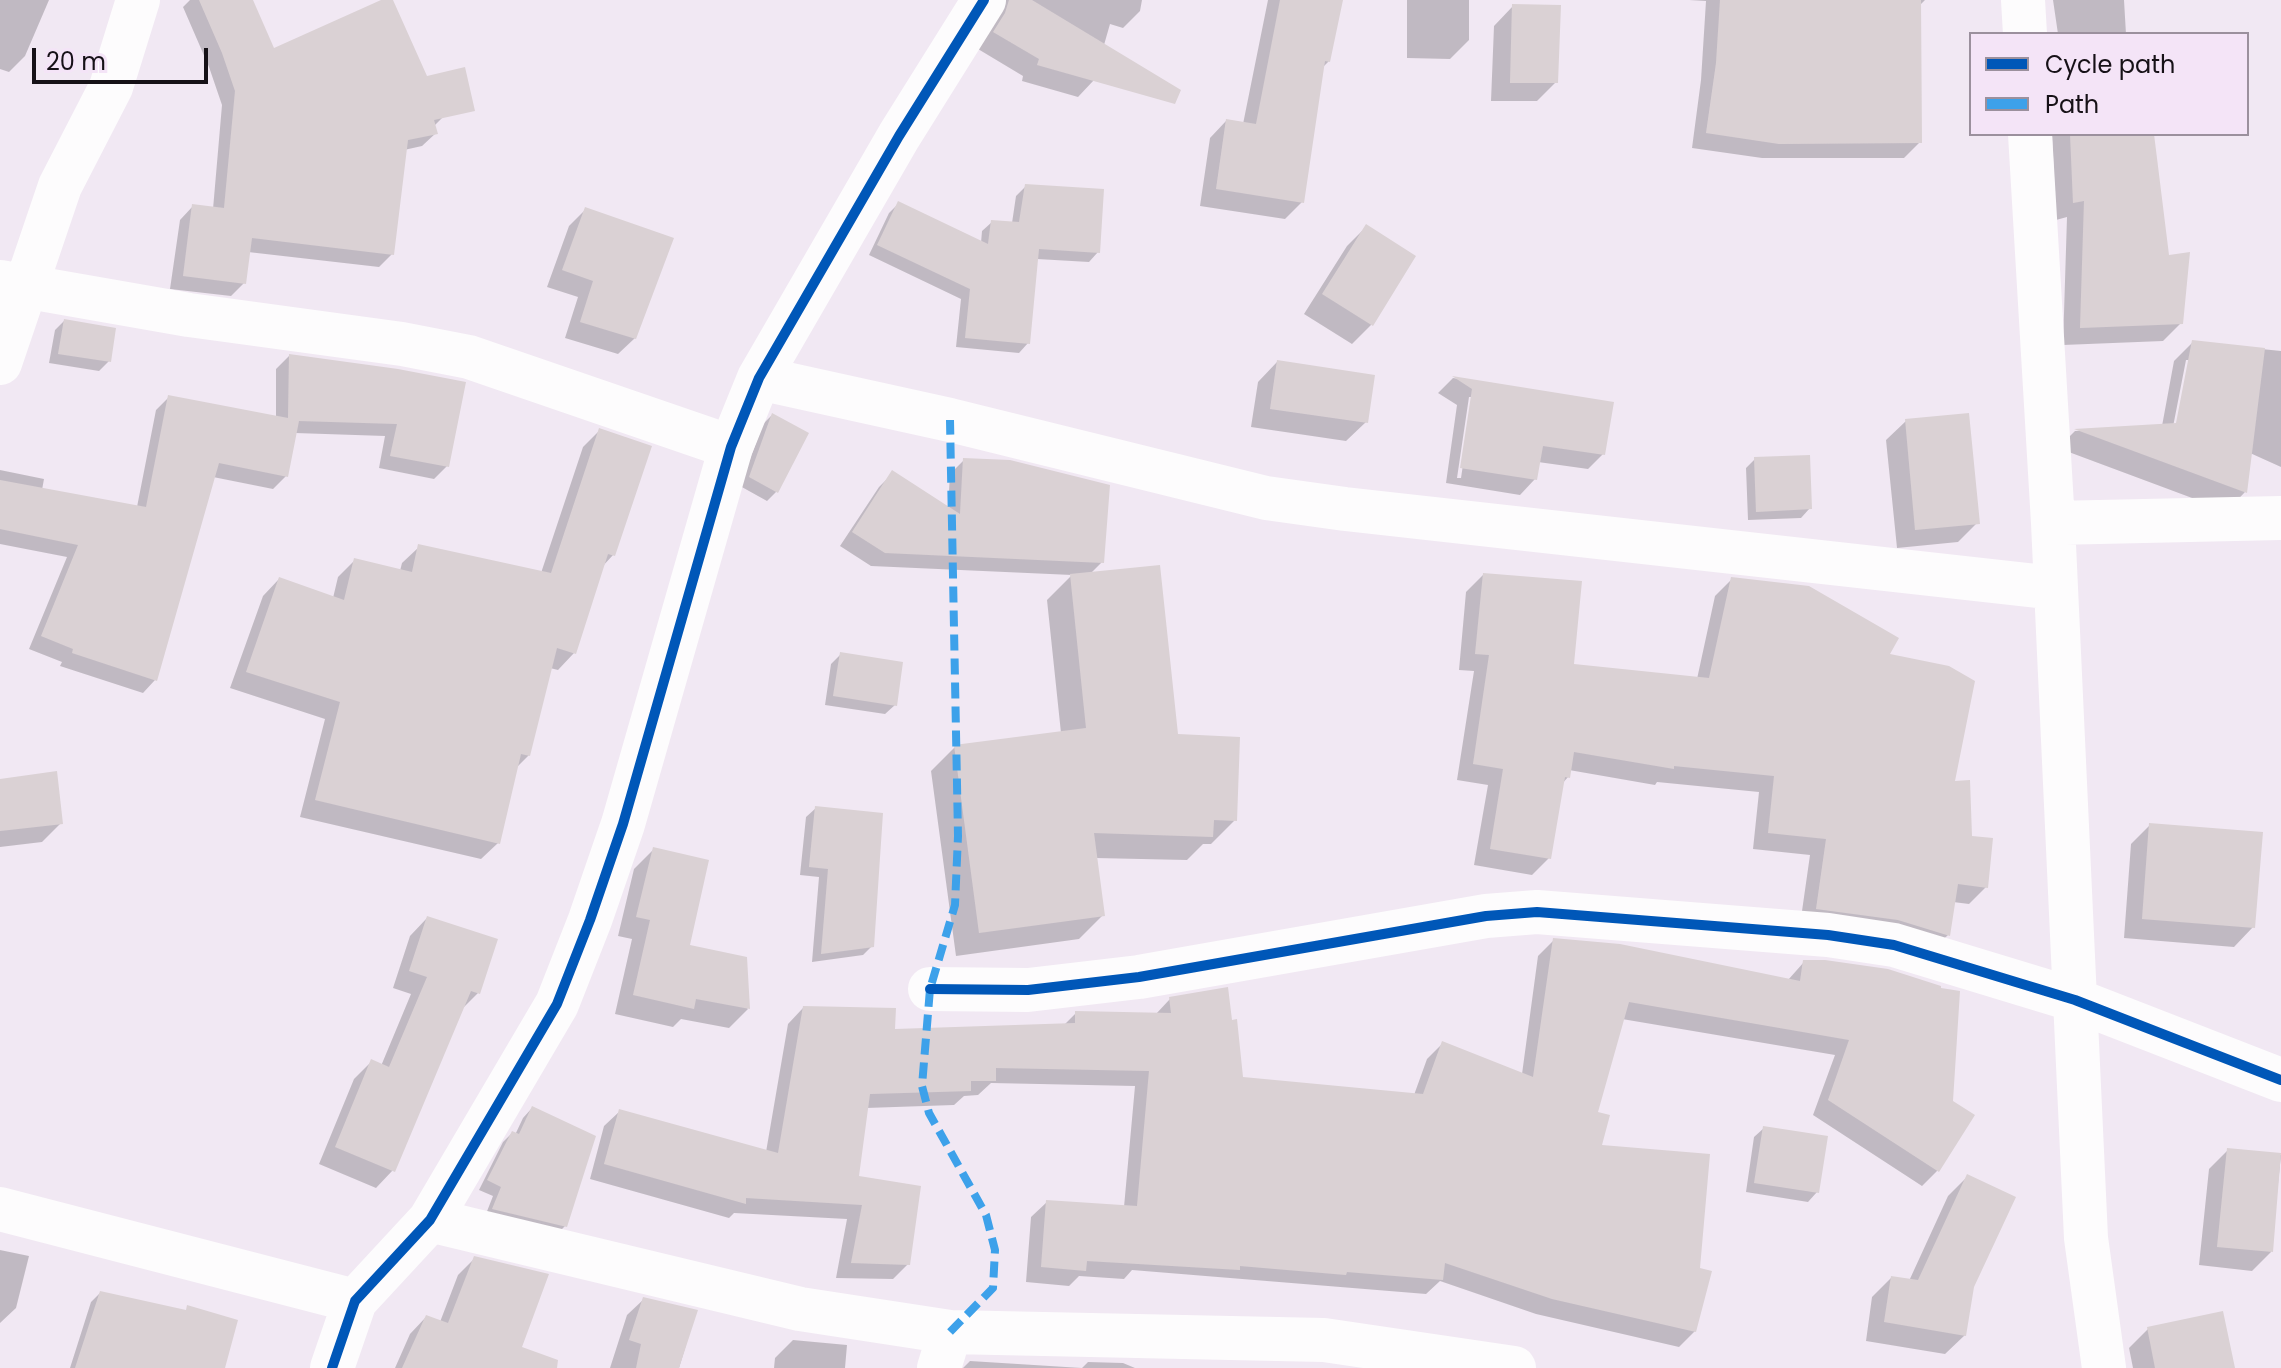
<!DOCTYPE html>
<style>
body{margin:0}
#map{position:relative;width:2281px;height:1368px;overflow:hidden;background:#f1e8f3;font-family:Poppins,sans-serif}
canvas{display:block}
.legend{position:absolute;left:1969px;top:32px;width:280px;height:104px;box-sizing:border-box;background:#f4e4f7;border:2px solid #9b909d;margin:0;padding:10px 14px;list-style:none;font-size:24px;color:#161117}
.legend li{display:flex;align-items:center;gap:16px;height:40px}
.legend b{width:40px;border:2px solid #9b909d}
.scale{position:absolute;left:32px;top:48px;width:176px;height:36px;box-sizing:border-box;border:4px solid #161117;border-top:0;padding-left:10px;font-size:24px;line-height:28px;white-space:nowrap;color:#161117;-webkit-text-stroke:6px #f4e4f7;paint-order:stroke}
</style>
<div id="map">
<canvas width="2281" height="1368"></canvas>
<ul class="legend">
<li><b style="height:10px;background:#0057b8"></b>Cycle path</li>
<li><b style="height:10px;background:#3da1ea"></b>Path</li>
</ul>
<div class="scale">20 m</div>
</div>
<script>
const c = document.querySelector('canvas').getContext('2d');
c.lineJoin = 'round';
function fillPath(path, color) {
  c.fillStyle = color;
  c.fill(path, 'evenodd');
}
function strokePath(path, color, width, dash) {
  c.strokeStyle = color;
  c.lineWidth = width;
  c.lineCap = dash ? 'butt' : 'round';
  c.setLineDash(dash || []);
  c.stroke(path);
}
const shadow = new Path2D(`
 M 0,0 L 49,0 L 25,56 L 9,72 L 0,69 Z
 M 190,0 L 251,0 L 273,51 L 390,0 L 443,117 L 434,126 L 436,133 L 422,146 L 404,150 L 392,254 L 379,267 L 248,252 L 244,283 L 231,296 L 170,289 L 180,220 L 193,206 L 213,209 L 222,105 L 209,67 L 183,7 Z
 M 990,0 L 1142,0 L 1140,11 L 1123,28 L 1110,24 L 1094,80 L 1078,97 L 1022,81 L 1023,76 L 978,49 Z
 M 1268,0 L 1341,0 L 1329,61 L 1322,68 L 1302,202 L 1285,219 L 1200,206 L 1210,138 L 1226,121 L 1243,124 Z
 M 1407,0 L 1469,0 L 1469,40 L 1450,59 L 1407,58 Z
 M 1689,0 L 1925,0 L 1919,6 L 1920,142 L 1904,158 L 1762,158 L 1692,148 L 1701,80 L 1706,1 Z
 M 2053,0 L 2124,0 L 2126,34 L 2058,34 Z
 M 1513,6 L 1556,82 L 1537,101 L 1491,101 L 1494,26 Z
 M 2052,134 L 2152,134 L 2167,257 L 2181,323 L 2163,341 L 2063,345 L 2067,217 L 2056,220 Z
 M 1026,186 L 1098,252 L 1089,262 L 1037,259 L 1028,343 L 1019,353 L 956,347 L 961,299 L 869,255 L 889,213 L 898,204 L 981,243 L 982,231 L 992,222 L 1012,223 L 1016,196 Z
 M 586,209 L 635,338 L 618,354 L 565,338 L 578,297 L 547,287 L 569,226 Z
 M 1366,227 L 1414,256 L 1371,325 L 1352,344 L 1304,314 L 1347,246 Z
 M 64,321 L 109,361 L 99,371 L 49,363 L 55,330 Z
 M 2193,342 L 2281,351 L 2281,467 L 2250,453 L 2245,492 L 2227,511 L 2058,448 L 2075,431 L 2162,426 L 2174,361 ZM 2186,360 L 2190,360 L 2176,433 L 2172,432 Z
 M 289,356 L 398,371 L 447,466 L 434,479 L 379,468 L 385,436 L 295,433 L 286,476 L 273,489 L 213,477 L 155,680 L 143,693 L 60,666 L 62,662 L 29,649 L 67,557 L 0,544 L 0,470 L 44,479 L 42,490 L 137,507 L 156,410 L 169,397 L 276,418 L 276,369 Z
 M 1277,362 L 1366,422 L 1346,441 L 1251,427 L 1258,382 Z
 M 1453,378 L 1611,403 L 1603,454 L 1588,469 L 1538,462 L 1535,479 L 1520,495 L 1446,483 L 1457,405 L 1438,393 ZM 1469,397 L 1473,397 L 1461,478 L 1457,478 Z
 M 772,415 L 776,492 L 767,501 L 740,486 L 763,424 Z
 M 1906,421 L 1977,523 L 1958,542 L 1897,548 L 1886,440 Z
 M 600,430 L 613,555 L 602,567 L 574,653 L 558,670 L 550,668 L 529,755 L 516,768 L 498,843 L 481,859 L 300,817 L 325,719 L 230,688 L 263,596 L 279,579 L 333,598 L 338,577 L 355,560 L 400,571 L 402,563 L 419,547 L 541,573 L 583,447 Z
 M 1755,459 L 1810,508 L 1801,518 L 1748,520 L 1746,468 Z
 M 964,460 L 1102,562 L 1090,574 L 1176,736 L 1235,820 L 1211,844 L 1203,844 L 1187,860 L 1095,858 L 1103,915 L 1079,939 L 956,956 L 931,771 L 955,747 L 1061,733 L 1047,600 L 1072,575 L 871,566 L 840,546 L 879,487 L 893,473 L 948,508 L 950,474 Z
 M 1483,575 L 1572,666 L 1697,679 L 1715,596 L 1732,579 L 1887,656 L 1952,783 L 1986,887 L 1969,904 L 1953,902 L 1948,935 L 1931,951 L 1800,925 L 1810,855 L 1753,849 L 1759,792 L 1657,782 L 1655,785 L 1569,770 L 1568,777 L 1562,784 L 1549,858 L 1532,875 L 1474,865 L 1488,785 L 1457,780 L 1474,671 L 1459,670 L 1466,592 Z
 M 841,654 L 895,705 L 885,714 L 825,705 L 831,664 Z
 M 0,781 L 61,823 L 42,842 L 0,847 Z
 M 816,808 L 872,946 L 863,955 L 812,962 L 819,877 L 800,875 L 806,817 Z
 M 2150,825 L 2253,927 L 2234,947 L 2124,938 L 2131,844 Z
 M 653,850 L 688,946 L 748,1009 L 729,1028 L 681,1019 L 673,1027 L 615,1014 L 632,939 L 618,936 L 634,869 Z
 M 427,918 L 478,993 L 460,1011 L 393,1170 L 376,1188 L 319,1164 L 354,1079 L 371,1062 L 381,1066 L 411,994 L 393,988 L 410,936 Z
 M 1554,940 L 1788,980 L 1804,962 L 1951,1102 L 1972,1116 L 1937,1171 L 1922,1186 L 1813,1115 L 1835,1055 L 1622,1019 L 1596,1114 L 1600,1147 L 1695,1331 L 1679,1347 L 1536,1314 L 1440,1281 L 1426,1294 L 1132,1270 L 1124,1279 L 1079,1276 L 1069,1286 L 1026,1282 L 1031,1217 L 1047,1202 L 1124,1207 L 1135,1086 L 991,1083 L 978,1095 L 964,1096 L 954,1105 L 866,1108 L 856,1177 L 908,1264 L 893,1279 L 836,1278 L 847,1219 L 734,1213 L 729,1218 L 590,1179 L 604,1126 L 620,1111 L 766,1152 L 788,1024 L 803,1008 L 893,1031 L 1064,1025 L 1076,1013 L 1155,1015 L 1170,999 L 1241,1078 L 1414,1095 L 1427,1059 L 1443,1043 L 1522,1074 L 1538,956 Z
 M 532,1108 L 565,1226 L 555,1236 L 484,1219 L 493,1196 L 479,1190 L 503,1142 L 512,1133 L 515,1135 L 523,1118 Z
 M 1764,1128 L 1817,1192 L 1808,1202 L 1746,1192 L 1754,1137 Z
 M 2228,1150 L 2281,1155 L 2271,1252 L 2252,1271 L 2199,1265 L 2209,1169 Z
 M 1967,1177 L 1973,1287 L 1965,1335 L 1945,1354 L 1866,1341 L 1872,1297 L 1891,1278 L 1909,1281 L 1948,1196 Z
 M 0,1250 L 29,1256 L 16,1308 L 0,1323 Z
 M 475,1258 L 512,1368 L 395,1368 L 410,1334 L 426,1317 L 440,1322 L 458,1275 Z
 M 100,1293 L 128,1368 L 70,1368 L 91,1302 Z
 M 644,1299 L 696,1312 L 679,1368 L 610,1368 L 627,1315 Z
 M 2148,1329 L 2233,1368 L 2133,1368 L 2129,1348 Z
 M 793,1340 L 847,1345 L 845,1368 L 774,1368 L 775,1358 Z
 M 970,1361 L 1082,1368 L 1088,1362 L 1123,1363 L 1135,1368 L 963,1368 Z`);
const building = new Path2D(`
 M 199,0 L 253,0 L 274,48 L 381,0 L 393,0 L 427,76 L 465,67 L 475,111 L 434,120 L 438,134 L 408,140 L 394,255 L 252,238 L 246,284 L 183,276 L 192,204 L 224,208 L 235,91 L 222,53 Z
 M 1009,0 L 1032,0 L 1181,90 L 1175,104 L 1037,65 L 1039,59 L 993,32 L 1005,13 Z
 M 1280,0 L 1343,0 L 1330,62 L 1325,61 L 1304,203 L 1216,189 L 1226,119 L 1256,124 Z
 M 1720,0 L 1921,0 L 1922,143 L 1779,144 L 1706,133 L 1716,63 Z
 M 1512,4 L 1561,5 L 1558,83 L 1510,83 Z
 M 2070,134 L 2154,134 L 2169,255 L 2190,252 L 2183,324 L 2080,328 L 2084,201 L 2073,203 Z
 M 1025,184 L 1104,189 L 1100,253 L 1039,249 L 1030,344 L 965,338 L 970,289 L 877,245 L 898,201 L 988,244 L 991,220 L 1019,222 Z
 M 585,207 L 674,238 L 636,339 L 580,322 L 593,281 L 562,270 Z
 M 1366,224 L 1416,256 L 1373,326 L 1322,294 Z
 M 64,319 L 116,328 L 111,362 L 58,354 Z
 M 2192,340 L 2265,348 L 2247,493 L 2074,429 L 2176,423 Z
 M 289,354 L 398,369 L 466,382 L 449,467 L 390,456 L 397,424 L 299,421 L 288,477 L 219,463 L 157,681 L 72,653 L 73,649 L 41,636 L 78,545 L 0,529 L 0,480 L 146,507 L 168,395 L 288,418 Z
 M 1277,360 L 1375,375 L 1368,423 L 1270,409 Z
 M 1452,376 L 1614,402 L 1605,455 L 1543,446 L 1537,480 L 1460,468 L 1472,389 Z
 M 772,413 L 809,433 L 778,493 L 749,477 Z
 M 1969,413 L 1980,524 L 1915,530 L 1905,419 Z
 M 599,428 L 652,446 L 615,556 L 608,554 L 576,654 L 557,648 L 530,756 L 521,754 L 500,844 L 315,800 L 340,702 L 246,672 L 279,577 L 344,600 L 354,558 L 412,572 L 418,544 L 551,573 Z
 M 1810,455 L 1812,509 L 1756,512 L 1754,457 Z
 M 963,458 L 1010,460 L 1110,485 L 1104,563 L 885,553 L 852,532 L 892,470 L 960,514 Z
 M 1160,565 L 1178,734 L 1240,737 L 1237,821 L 1214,820 L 1213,837 L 1094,833 L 1105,916 L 979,933 L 954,745 L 1086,728 L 1070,574 Z
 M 1483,573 L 1582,581 L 1574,664 L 1709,678 L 1731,577 L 1809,586 L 1899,638 L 1890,654 L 1949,666 L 1975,681 L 1955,781 L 1970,780 L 1972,836 L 1993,838 L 1988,888 L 1958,884 L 1950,936 L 1898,920 L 1816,909 L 1826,839 L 1768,833 L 1774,776 L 1674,766 L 1674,769 L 1574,752 L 1570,778 L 1565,777 L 1551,859 L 1490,849 L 1503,769 L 1473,764 L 1489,655 L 1475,654 Z
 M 840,652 L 903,662 L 897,706 L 833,696 Z
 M 57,771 L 63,824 L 0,831 L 0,779 Z
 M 815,806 L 883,813 L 874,947 L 821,954 L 828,869 L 809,867 Z
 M 2149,823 L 2263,832 L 2255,928 L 2142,919 Z
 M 653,847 L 709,860 L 690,945 L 747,957 L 750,1009 L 696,999 L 694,1009 L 633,995 L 650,920 L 636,917 Z
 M 427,916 L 498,939 L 480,994 L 471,991 L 395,1172 L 335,1147 L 371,1059 L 389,1067 L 427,977 L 409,971 Z
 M 1553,938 L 1620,944 L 1800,981 L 1803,960 L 1825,960 L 1888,969 L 1941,986 L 1941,988 L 1960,991 L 1953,1101 L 1975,1115 L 1939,1172 L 1828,1100 L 1849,1040 L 1629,1002 L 1598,1112 L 1610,1115 L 1602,1145 L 1710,1154 L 1700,1268 L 1712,1271 L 1696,1332 L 1552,1299 L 1445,1263 L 1443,1280 L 1347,1272 L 1346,1275 L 1240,1266 L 1240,1270 L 1087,1261 L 1086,1271 L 1041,1267 L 1046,1200 L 1137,1206 L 1149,1071 L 996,1068 L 996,1081 L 971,1081 L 971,1091 L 870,1094 L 859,1176 L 921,1186 L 910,1265 L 851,1263 L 862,1205 L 746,1198 L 746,1204 L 604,1164 L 619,1109 L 778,1153 L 803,1006 L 896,1008 L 895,1029 L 1075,1023 L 1075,1011 L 1171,1013 L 1169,997 L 1228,987 L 1232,1020 L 1237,1019 L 1243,1077 L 1423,1094 L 1442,1041 L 1533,1077 Z
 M 532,1106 L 596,1136 L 567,1227 L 492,1209 L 501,1187 L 487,1180 L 512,1131 L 519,1134 Z
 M 1763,1126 L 1828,1136 L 1819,1193 L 1754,1183 Z
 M 2227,1148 L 2281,1153 L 2273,1252 L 2217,1247 Z
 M 1967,1174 L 2016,1197 L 1974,1287 L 1966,1336 L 1884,1322 L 1891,1276 L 1918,1280 Z
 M 474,1256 L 549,1274 L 522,1347 L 558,1360 L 557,1368 L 402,1368 L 426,1315 L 448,1323 Z
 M 100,1291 L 186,1310 L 187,1305 L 238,1320 L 225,1368 L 75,1368 Z
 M 643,1297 L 698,1310 L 679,1368 L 636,1368 L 641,1344 L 629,1340 Z
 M 2223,1311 L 2235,1368 L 2155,1368 L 2147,1327 Z`);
const minor = new Path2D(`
 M 2023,0 L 2025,34
 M 2030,134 L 2053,523 L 2086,1238 L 2104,1368
 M 0,282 L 189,315 L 402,344 L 469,357 L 731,447
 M 0,363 L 60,186 L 111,87 L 138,0
 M 759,378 L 950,420 L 1266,498 L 1345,509 L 2055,588
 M 2053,523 L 2281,518
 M 930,989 L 1028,990 L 1139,977 L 1486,916 L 1537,912 L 1828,935 L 1894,945 L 2075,1000 L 2281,1080
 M 0,1209 L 355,1301
 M 430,1220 L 800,1309 L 950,1332 L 1324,1340 L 1514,1368
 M 332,1368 L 355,1301 L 430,1220 L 557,1004 L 590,920 L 623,824 L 731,447 L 759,378 L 899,136 L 984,0
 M 939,1368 L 950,1332`);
const quiet = new Path2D(`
 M 950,1332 L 993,1288 L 995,1250 L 986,1215 L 929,1113 L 922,1086 L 930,989 L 955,905 L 958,836 L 950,420`);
const cycleway = new Path2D(`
 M 930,989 L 1028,990 L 1139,977 L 1486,916 L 1537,912 L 1828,935 L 1894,945 L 2075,1000 L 2281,1080
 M 332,1368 L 355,1301 L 430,1220 L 557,1004 L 590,920 L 623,824 L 731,447 L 759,378 L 899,136 L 984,0`);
fillPath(shadow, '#0003');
fillPath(building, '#dad1d4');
strokePath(minor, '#fdfcfd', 44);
strokePath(quiet, '#3da1ea', 8, [16, 8]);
strokePath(cycleway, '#0057b8', 10);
</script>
